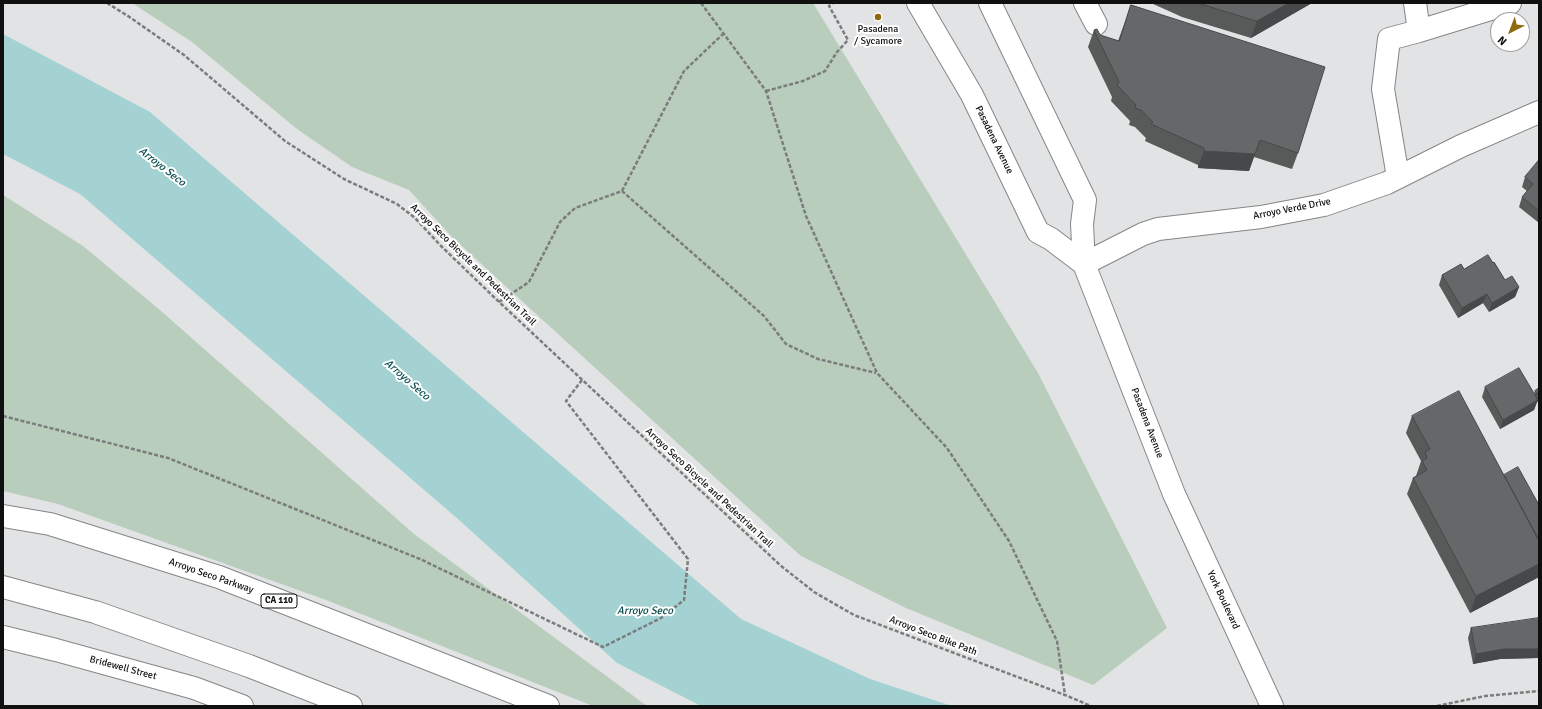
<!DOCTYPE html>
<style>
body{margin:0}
#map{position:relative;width:1542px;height:709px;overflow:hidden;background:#e2e3e4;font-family:Signika,sans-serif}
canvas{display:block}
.frame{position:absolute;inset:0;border:4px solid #101010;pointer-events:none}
.north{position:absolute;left:1490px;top:12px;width:40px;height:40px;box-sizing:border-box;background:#fff;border:1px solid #9f9f9f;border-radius:50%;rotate:222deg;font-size:11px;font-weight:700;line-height:16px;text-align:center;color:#101010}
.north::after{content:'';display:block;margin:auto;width:14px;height:18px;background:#90680e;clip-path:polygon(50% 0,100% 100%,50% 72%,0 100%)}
</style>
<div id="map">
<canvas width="1542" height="709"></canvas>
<div class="frame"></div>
<div class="north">N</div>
</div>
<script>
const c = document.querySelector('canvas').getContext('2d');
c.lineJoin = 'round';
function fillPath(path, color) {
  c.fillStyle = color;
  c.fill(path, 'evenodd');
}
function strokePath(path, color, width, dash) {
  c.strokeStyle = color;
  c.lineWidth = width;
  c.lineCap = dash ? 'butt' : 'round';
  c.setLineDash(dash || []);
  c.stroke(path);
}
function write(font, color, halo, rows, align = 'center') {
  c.font = font + ' Signika,sans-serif';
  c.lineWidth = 4;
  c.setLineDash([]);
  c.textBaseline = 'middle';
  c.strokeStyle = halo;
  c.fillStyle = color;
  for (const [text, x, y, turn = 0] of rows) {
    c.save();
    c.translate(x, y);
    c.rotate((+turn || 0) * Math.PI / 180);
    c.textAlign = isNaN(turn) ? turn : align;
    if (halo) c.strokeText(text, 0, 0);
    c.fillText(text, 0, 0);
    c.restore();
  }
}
const green = new Path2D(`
 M 132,3 L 813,3 L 1038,373 L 1167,628 L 1093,685 L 906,608 L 801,556 L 453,238 L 409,190 L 352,167 L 297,129 L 192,42 Z
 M 3,195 L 83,246 L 161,311 L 414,534 L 647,706 L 593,706 L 326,600 L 58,504 L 3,491 Z`);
const water = new Path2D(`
 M 3,34 L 150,112 L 741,619 L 870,679 L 952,706 L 701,706 L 617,663 L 458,519 L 80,194 L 3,154 Z`);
const path = new Path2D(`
 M 107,3 L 128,16 L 184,55 L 285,141 L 344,179 L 397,204 L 415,218 L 441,246 L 497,300 L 780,565 L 814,592 L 854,615 L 1065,695 L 1091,706
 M 701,3 L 766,91 L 806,216 L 877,373 L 947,448 L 1009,541 L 1057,641 L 1065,695
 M 766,91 L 803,81 L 825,71 L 837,52 L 848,40 L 829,6 L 833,3
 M 622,191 L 684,71 L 723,34
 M 499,302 L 529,282 L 560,222 L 575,208 L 622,191 L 764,316 L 786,344 L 818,359 L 876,373
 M 3,416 L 168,458 L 420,559 L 603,647 L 661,618 L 684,600 L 688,559 L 566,401 L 582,380
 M 1437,706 L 1485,696 L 1539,691`);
const minor = new Path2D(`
 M 1085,3 L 1096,24
 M 1419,31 L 1510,3
 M 1398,177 L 1383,89 L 1389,39 L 1419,31 L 1415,3
 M 3,637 L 56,650 L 194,688 L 242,706`);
const major = new Path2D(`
 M 918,3 L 972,95 L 1038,232 L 1051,239 L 1084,264
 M 990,3 L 1085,200 L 1082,224 L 1084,264 L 1174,494 L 1272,706
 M 1084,264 L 1143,234 L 1158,229 L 1261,217 L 1324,205 L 1387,183 L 1461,146 L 1539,112`);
const highway = new Path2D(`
 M 3,516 L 50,524 L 219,577 L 548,706
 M 3,587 L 95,612 L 249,666 L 351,706`);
const wall = new Path2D(`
 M 1151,3 L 1312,3 L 1251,38 L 1182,17 Z
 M 1131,5 L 1298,153 L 1292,169 L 1254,157 L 1249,171 L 1198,168 L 1198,165 L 1145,141 L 1146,138 L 1135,127 L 1129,125 L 1130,121 L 1111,101 L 1112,97 L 1088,47 L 1094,30 L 1100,35 L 1118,41 Z
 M 1539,160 L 1539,223 L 1519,207 L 1522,197 L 1527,191 L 1522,187 L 1525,177 Z
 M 1493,263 L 1505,280 L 1519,287 L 1515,297 L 1489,312 L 1483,303 L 1458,318 L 1439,285 L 1442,275 L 1464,269 Z
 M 1485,387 L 1534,394 L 1535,391 L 1539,388 L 1539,404 L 1537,401 L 1534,410 L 1500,429 L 1482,397 Z
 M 1412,416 L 1504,475 L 1539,505 L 1539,577 L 1470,613 L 1407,494 L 1413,478 L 1416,476 L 1421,461 L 1406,433 Z
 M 1471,628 L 1536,658 L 1500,659 L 1473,664 L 1468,638 Z`);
const shadedWall = new Path2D(`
 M 1289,3 L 1312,3 L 1251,38 L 1257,21 Z
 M 1204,151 L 1255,154 L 1249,171 L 1198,168 Z
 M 1519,287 L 1515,297 L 1489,312 L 1492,303 Z
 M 1487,294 L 1483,303 L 1458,318 L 1462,308 Z
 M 1538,400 L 1534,410 L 1500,429 L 1503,420 Z
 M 1539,564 L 1539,577 L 1470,613 L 1476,596 Z
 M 1504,649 L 1539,649 L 1539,658 L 1500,659 L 1473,664 L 1476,654 Z`);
const building = new Path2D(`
 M 1198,3 L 1289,3 L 1257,21 Z
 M 1131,5 L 1325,67 L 1298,153 L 1260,140 L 1255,154 L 1204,151 L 1204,148 L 1151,124 L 1153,122 L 1141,110 L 1135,108 L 1136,105 L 1117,85 L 1119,82 L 1094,30 L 1097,29 L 1100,35 L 1119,41 Z
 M 1539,160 L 1539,211 L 1522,197 L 1533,184 L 1525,177 Z
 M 1488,255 L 1493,263 L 1494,262 L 1505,280 L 1512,276 L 1519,287 L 1492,303 L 1487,294 L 1462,308 L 1442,275 L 1461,264 L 1464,269 Z
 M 1519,368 L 1538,400 L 1503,420 L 1485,387 Z
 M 1539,388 L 1539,396 L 1535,391 Z
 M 1459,391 L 1539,541 L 1539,564 L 1476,596 L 1413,478 L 1427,470 L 1422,461 L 1427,458 L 1425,452 L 1430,449 L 1412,416 Z
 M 1518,467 L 1539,505 L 1539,537 L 1538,538 L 1504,475 Z
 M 1539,618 L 1539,649 L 1504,649 L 1476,654 L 1471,628 Z`);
const markers = [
 [878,17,4,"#90680e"]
];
const shields = [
 [279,601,36]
];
const shieldNames = [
 ["CA 110",279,601]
];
const poiNames = [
 ["Pasadena",878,29],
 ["/ Sycamore",878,41]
];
const streetNames = [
 ["Pasadena Avenue",994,140,64],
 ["Arroyo Verde Drive",1292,209,-11],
 ["Arroyo Seco Bicycle and Pedestrian Trail",473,265,44],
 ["Pasadena Avenue",1147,423,69],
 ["Arroyo Seco Bicycle and Pedestrian Trail",709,488,43],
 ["Arroyo Seco Parkway",211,576,19],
 ["York Boulevard",1223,600,65],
 ["Arroyo Seco Bike Path",933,636,21],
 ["Bridewell Street",123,668,15]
];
const waterNames = [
 ["Arroyo Seco",162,167,38],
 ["Arroyo Seco",407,380,41],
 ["Arroyo Seco",645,611]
];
fillPath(green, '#b8cdbc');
fillPath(water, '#a4d2d3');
strokePath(minor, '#858686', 24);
strokePath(major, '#858686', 24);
strokePath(highway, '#858686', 24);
strokePath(path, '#7b7c7c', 2.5, [4, 2]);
strokePath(minor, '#fff', 22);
strokePath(major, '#fff', 22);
strokePath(highway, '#fff', 22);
fillPath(wall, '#585959');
fillPath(shadedWall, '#474849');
fillPath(building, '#666768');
strokePath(building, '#474849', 1);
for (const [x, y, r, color] of markers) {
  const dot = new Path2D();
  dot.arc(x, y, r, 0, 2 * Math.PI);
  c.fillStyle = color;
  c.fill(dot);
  strokePath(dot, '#fff', 1.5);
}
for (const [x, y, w] of shields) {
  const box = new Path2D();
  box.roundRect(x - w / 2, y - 7, w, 14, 3);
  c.fillStyle = '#fff';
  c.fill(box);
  strokePath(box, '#101010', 1);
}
write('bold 9px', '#101010', null, shieldNames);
write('10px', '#101010', '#fff', poiNames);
write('10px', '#101010', '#fff', streetNames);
write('italic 11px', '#094d4f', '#fff', waterNames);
</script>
